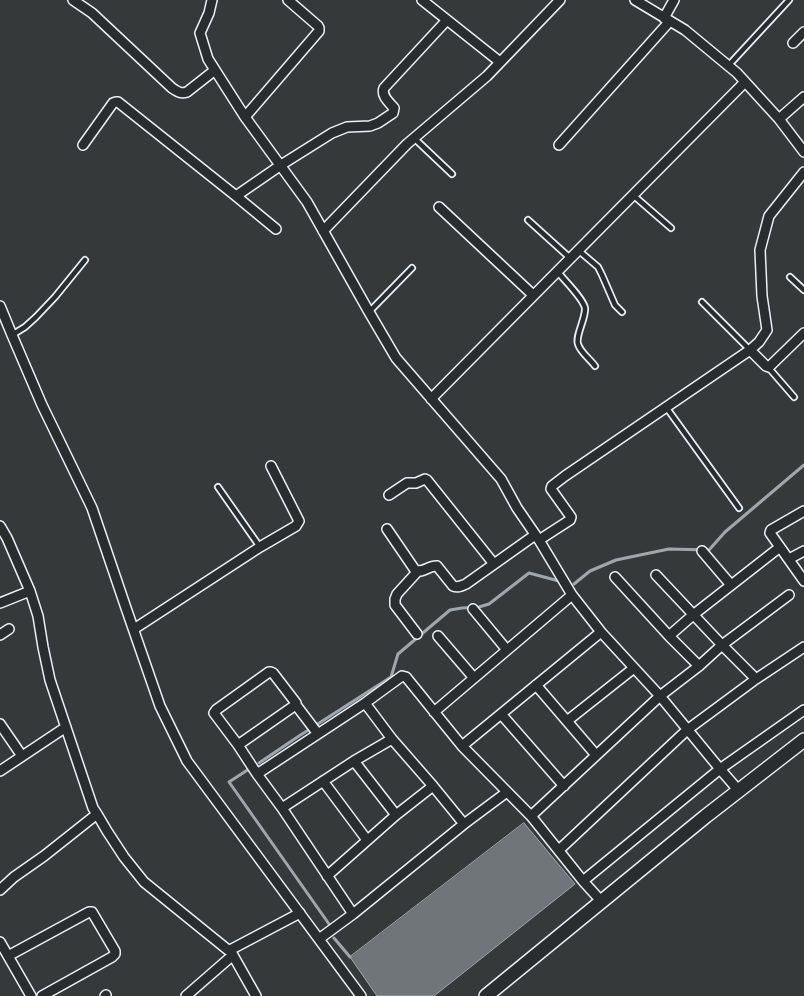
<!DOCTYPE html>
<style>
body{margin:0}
canvas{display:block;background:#35393a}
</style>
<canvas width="804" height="996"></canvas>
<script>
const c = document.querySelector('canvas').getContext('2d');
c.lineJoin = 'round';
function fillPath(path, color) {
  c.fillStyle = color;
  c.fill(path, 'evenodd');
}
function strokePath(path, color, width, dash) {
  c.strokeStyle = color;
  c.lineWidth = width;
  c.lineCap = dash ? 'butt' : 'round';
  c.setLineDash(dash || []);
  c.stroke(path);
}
const water = new Path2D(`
 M 524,823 L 575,884 L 434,996 L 377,996 L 350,957 Z`);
const stream = new Path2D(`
 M 574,584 L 590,571 L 616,560 L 669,549 L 709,550 L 725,532 L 804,465
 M 259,763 L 299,736 L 391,677 L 398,654 L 450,610 L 462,608 L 479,607 L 489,604 L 529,573 L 559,581
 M 249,769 L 229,782 L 329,924
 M 334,938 L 350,957`);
const lane = new Path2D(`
 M 728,66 L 789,0
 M 414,138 L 452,174
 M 633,195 L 671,228
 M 528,220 L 570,258
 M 578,250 L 598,267 L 602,275 L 615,305 L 622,312
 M 557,271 C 564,280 583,298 585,308 C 586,318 575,336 578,344 C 580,352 590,359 595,366
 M 790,277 L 804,290
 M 702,302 L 750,350
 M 369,312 L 412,268
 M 12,335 L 25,327 L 36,317 L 55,297 L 85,260
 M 768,367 L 794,397
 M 666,407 L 739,508
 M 218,487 L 260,547`);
const street = new Path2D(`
 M 73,0 L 92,13 L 172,88 C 178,92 181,94 187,92 L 215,70
 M 212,0 L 209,13 L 200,33 L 208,59 L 245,117 L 307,202 L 369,312 L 396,358 L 501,479 L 517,508 L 539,540 L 572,595 L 601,632 L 660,696 L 720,769 L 739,791
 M 422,0 L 500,62
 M 635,0 L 685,30 L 737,73 L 779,119 L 804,97
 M 664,18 L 674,0
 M 793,43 L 804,32
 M 245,117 L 319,31 L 319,28 L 318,26 L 288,0
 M 779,119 L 804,152
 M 83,145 L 113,103 L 116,102 L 118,102 L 236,196 L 276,229
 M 559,145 L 670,21
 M 236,196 L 281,165 L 332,133 L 347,127 L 370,126 L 378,123 L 393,113 L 394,108 C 389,102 381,96 384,88 L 447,20
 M 439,207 L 533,295
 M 323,231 L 407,144 L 487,76 L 560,0
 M 0,306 L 12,335 L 42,405 L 92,508 L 126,608 L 160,706 L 187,761 L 361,996
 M 750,350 L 766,366 L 769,367 L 804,333
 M 431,399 L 745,82
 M 389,495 L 407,483 L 416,483 L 425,479 L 427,480 L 494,564
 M 804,511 L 771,530 L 770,533 L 804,581
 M 0,526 L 7,538 L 30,591 L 38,616 L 43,647 L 50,680 L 93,808 L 97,814 L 107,831 L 124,857 L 144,882 L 228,950 L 230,950 L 300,913
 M 387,529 L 415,570 C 423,574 429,565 437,566 L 453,586 C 458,588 461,586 466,584 L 535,535
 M 539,540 L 570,520 L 571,517 L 551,489 L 552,486 L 565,476 L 750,350 L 759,342 L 767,330 L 762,296 L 760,250 L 769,216 L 804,172
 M 702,551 L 731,585
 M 789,559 L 804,551
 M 656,575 L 722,645 L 756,679
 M 615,577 L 669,636 L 699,666
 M 0,603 L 30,591
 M 473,609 L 507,650
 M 134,629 L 260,547 L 296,526 L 299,521 L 271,466
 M 417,634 L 395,605 L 395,599 L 397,594 L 418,571
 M 0,635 L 9,629
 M 438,636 L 474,678
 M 669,636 L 693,615 L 780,547
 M 536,685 L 596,755
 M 365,703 L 392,739 L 433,786 L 464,824
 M 296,705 L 318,734
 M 434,712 L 572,595
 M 501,714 L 564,786
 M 567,721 L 634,668
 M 0,724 L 22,756
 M 238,745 L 294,706 L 296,703 L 273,673 L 271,672 L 269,672 L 216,710 L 214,713 L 238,745 L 257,774 L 282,808 L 353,914
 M 462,746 L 601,632
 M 354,761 L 396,815
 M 0,771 L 66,727
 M 257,774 L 365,703 L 402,676 L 406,677 L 462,746 L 531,816 L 583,881 L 602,902
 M 323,781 L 367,840
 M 282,808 L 354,761 L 392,739
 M 531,816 L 660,696 L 699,666 L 722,645 L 789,595
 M 559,850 L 687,730 L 756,679 L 804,647
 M 327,876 L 396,815 L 433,786
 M 583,881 L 720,769 L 804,710
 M 0,890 L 14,877 L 44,856 L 97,814
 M 319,939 L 353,914 L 464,824 L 507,792
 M 0,942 L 31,996
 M 230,950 L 256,996
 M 8,956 L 89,912 L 92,912 L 115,951 L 115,954 L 112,957 L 42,996
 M 105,996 L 106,995
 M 186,996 L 233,955`);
const secondary = new Path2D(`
 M 486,996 L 706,816 L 804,740`);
fillPath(water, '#707579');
strokePath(water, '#a0a7ac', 1);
strokePath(stream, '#a0a7ac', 3);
strokePath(lane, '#e8f1f8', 8);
strokePath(street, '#e8f1f8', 12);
strokePath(secondary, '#e8f1f8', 16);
strokePath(lane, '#2a2d2e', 4.5);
strokePath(street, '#2a2d2e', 9);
strokePath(secondary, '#2a2d2e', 13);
</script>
